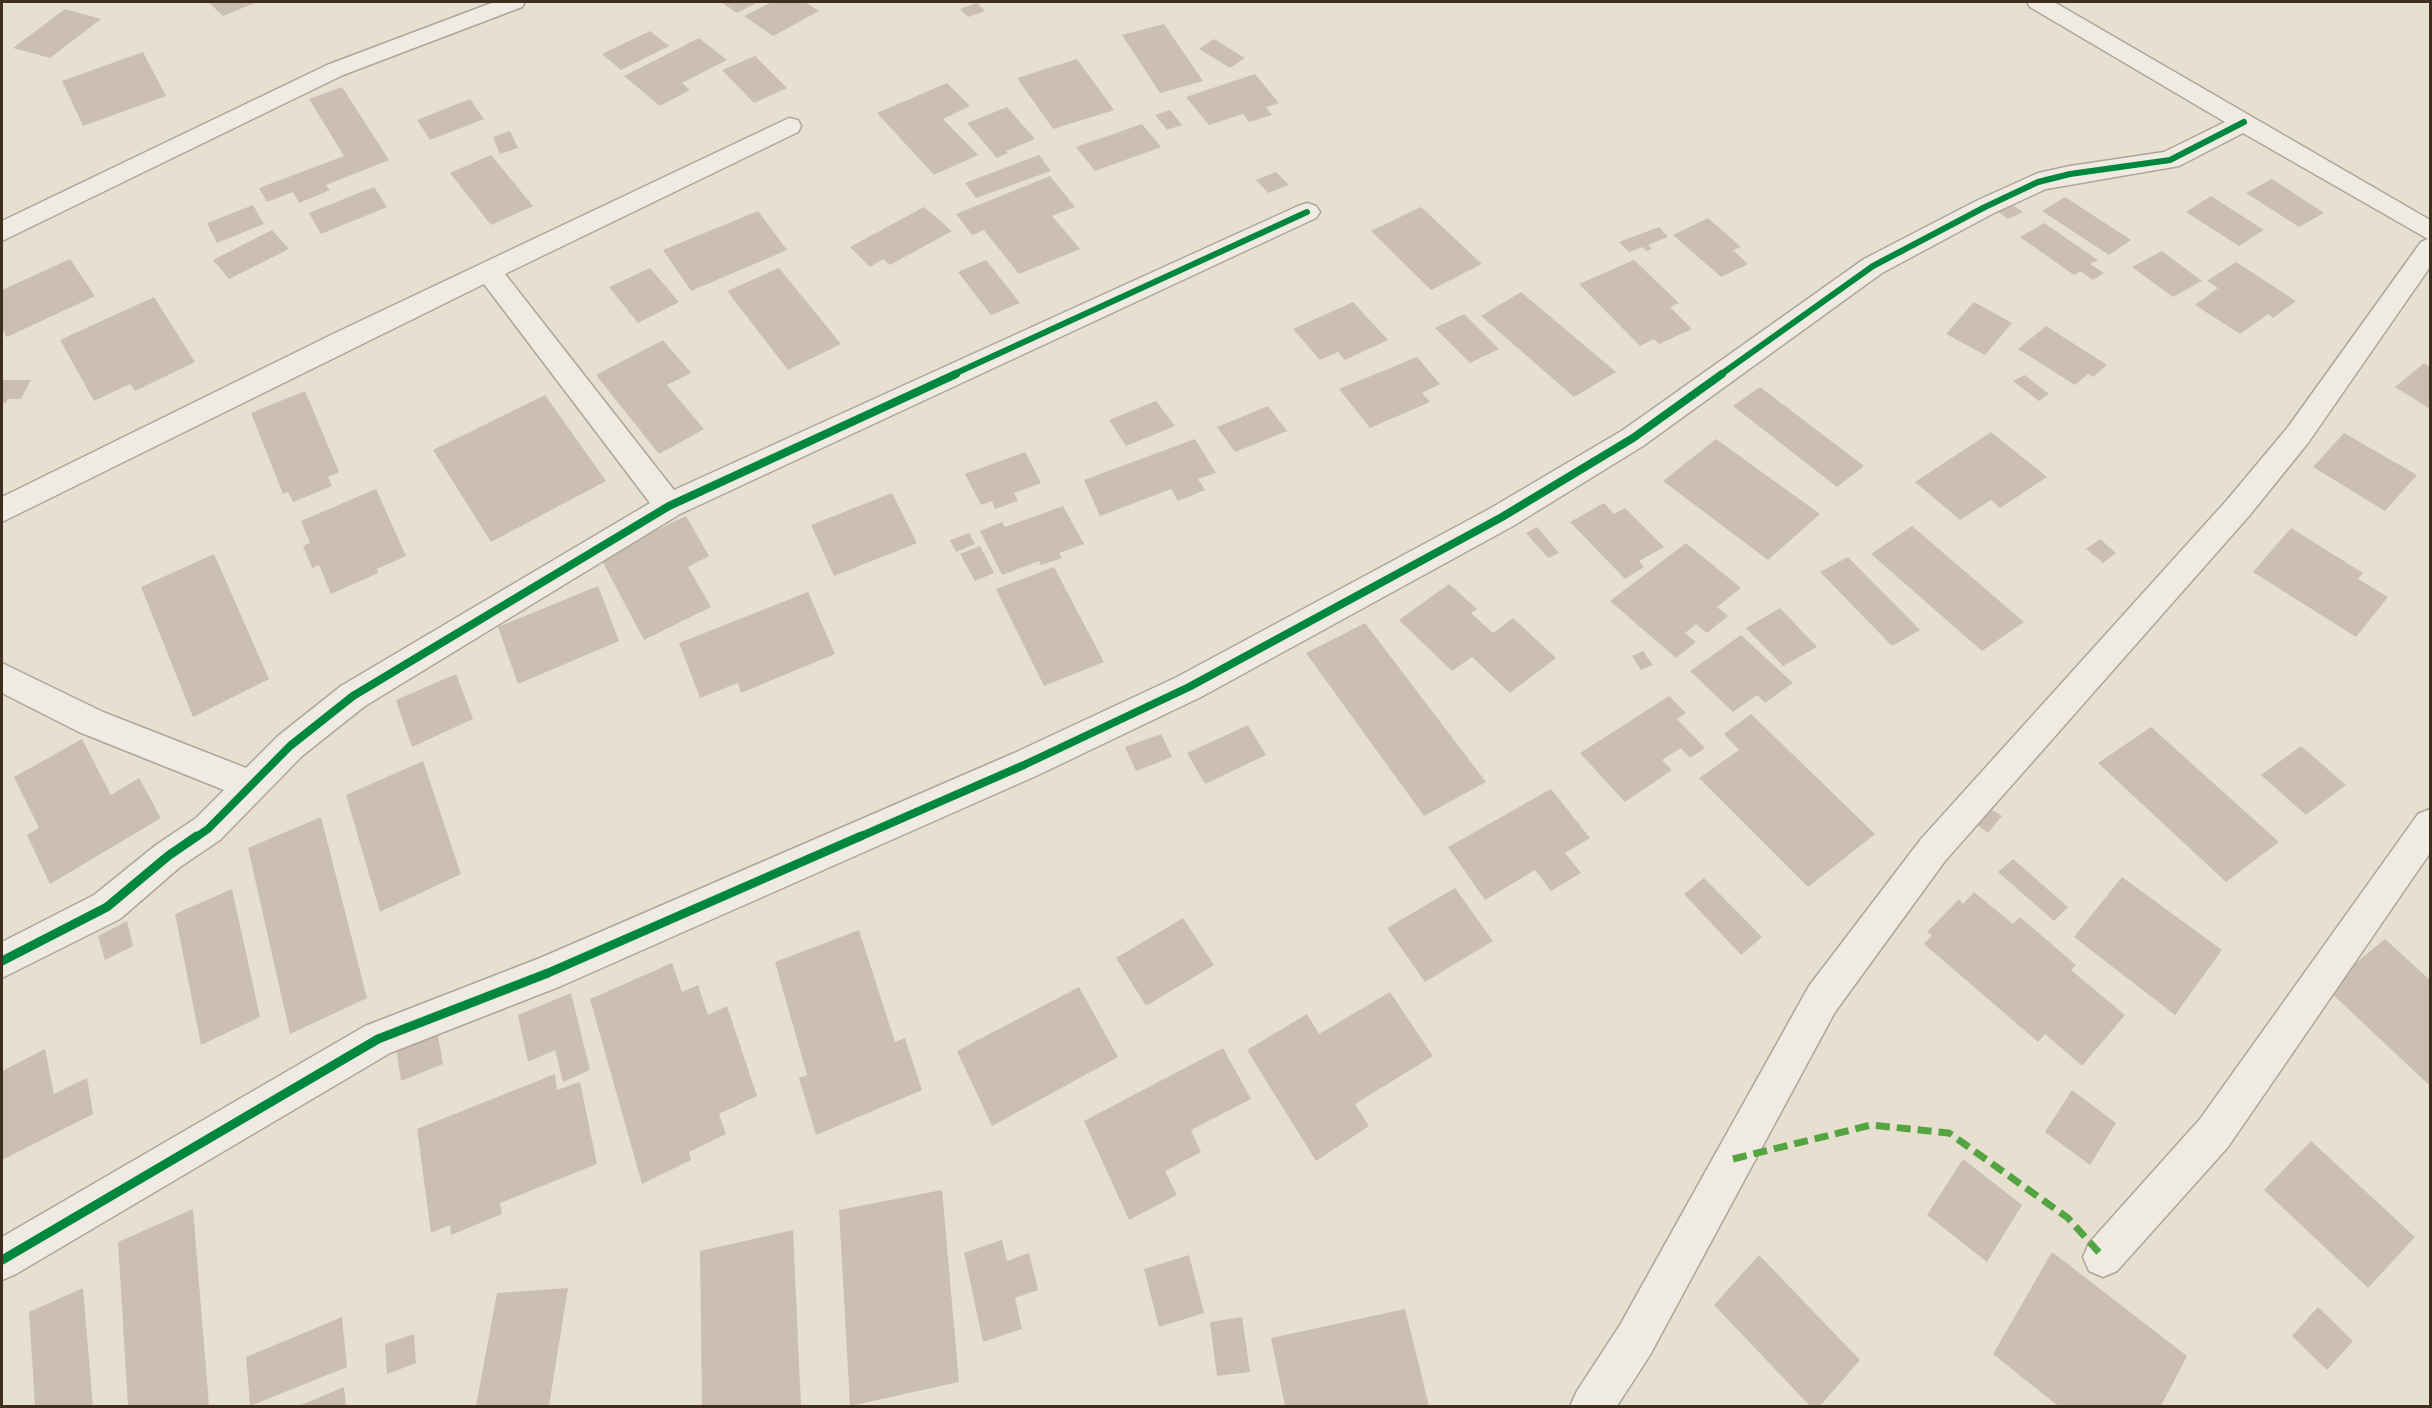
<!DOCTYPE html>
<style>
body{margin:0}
#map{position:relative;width:2432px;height:1408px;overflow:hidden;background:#e7e0d1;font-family:"Crimson Pro",serif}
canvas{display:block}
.frame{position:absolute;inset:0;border:3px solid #3d2e20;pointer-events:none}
</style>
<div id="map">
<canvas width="2432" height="1408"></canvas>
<div class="frame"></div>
</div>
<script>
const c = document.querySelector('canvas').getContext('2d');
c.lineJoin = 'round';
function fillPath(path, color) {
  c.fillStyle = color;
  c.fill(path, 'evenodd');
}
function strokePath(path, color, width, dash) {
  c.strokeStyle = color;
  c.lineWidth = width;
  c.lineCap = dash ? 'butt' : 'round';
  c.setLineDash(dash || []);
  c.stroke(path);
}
const building = new Path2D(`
 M 208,2 L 257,2 L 223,16 Z
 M 721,2 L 758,2 L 737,13 Z
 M 772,2 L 805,2 L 819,11 L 773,36 L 744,16 Z
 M 977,3 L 985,11 L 968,17 L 960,9 Z
 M 65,9 L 101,19 L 50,58 L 13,48 Z
 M 1164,24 L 1203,81 L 1160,93 L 1122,35 Z
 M 650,31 L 669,46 L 621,70 L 602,54 Z
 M 699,38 L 727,60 L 682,83 L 690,90 L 660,106 L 624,76 Z
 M 1214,39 L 1245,58 L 1230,68 L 1199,49 Z
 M 143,52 L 166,96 L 83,126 L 62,81 Z
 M 755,56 L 787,88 L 754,103 L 722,70 Z
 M 1077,59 L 1114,110 L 1053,129 L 1017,78 Z
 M 1255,74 L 1279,103 L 1266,107 L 1272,115 L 1249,122 L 1243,114 L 1209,125 L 1186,97 Z
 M 947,83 L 970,106 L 943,119 L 978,155 L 934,175 L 877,113 Z
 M 342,87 L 389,160 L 326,185 L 330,190 L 299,203 L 293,192 L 267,202 L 259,188 L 344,156 L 309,99 Z
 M 470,99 L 484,119 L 430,140 L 417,120 Z
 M 1007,107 L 1035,139 L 1006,151 L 1008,153 L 997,158 L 967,123 Z
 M 1170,110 L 1182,125 L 1167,130 L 1155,115 Z
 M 1142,124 L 1161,147 L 1095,171 L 1076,147 Z
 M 510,131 L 518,148 L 500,154 L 493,137 Z
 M 491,155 L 533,206 L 491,225 L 450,173 Z
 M 1039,155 L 1051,171 L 976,198 L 965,183 Z
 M 1276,172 L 1289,185 L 1268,193 L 1256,180 Z
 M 1050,176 L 1075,207 L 1052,216 L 1080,249 L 1019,274 L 984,230 L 972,235 L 956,214 Z
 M 2272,179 L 2324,213 L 2299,227 L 2246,193 Z
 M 374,187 L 387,207 L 321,234 L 309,213 Z
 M 2211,196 L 2264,230 L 2239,246 L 2186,212 Z
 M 2065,197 L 2131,240 L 2109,255 L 2042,211 Z
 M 2008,202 L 2023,212 L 2008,219 L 1994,209 Z
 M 253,205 L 264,224 L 217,243 L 207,223 Z
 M 924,207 L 952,231 L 890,265 L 883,259 L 870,267 L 850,247 Z
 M 1421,207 L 1482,264 L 1431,290 L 1371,231 Z
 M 758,211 L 787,250 L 691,291 L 663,250 Z
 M 1708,218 L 1741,247 L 1733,250 L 1748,264 L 1721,277 L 1673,235 Z
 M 2044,223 L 2098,260 L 2090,264 L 2104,273 L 2093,280 L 2080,271 L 2074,275 L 2020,237 Z
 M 1659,227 L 1668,237 L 1648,245 L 1652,249 L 1646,251 L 1643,247 L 1629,252 L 1619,242 Z
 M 272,230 L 289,249 L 229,279 L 213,260 Z
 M 2162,251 L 2202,281 L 2173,297 L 2132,267 Z
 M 70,259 L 95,296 L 7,337 L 2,329 L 2,290 Z
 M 986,260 L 1020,303 L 991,315 L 958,272 Z
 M 1634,260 L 1679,303 L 1670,307 L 1692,329 L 1659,344 L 1654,339 L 1640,346 L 1579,284 Z
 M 2236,262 L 2296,301 L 2273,318 L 2268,314 L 2240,334 L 2195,305 L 2218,288 L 2207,281 Z
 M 650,268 L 679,302 L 638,323 L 609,287 Z
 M 779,268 L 841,344 L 788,370 L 727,291 Z
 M 1521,292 L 1616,372 L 1574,397 L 1481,316 Z
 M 154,297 L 195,362 L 135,391 L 130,384 L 94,401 L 60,340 Z
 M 1353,302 L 1388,340 L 1345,360 L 1338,352 L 1320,360 L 1293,329 Z
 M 1974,302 L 2012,323 L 1985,355 L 1946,334 Z
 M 1464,314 L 1499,349 L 1470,363 L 1435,328 Z
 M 2046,326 L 2107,365 L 2093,377 L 2088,374 L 2075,385 L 2018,349 Z
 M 663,340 L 691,373 L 667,385 L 704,429 L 659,454 L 596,375 Z
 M 1417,357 L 1440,384 L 1422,393 L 1430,402 L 1370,428 L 1339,389 Z
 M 2424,363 L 2430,367 L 2430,409 L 2395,387 Z
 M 2025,375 L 2049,394 L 2039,401 L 2013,381 Z
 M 2,380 L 31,380 L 21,399 L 8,399 L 6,403 L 2,403 Z
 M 1760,387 L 1864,466 L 1837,487 L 1733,406 Z
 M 305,391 L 339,472 L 328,477 L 332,486 L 293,502 L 288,492 L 283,494 L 251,413 Z
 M 545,395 L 606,481 L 491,542 L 433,450 Z
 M 1156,401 L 1175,426 L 1126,446 L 1109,420 Z
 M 1268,406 L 1287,431 L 1235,452 L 1217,427 Z
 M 1991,432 L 2047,477 L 2000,508 L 1991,500 L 1960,520 L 1915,482 Z
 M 2344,433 L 2417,475 L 2385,511 L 2313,467 Z
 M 1195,439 L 1216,473 L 1198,479 L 1205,490 L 1178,501 L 1171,489 L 1100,516 L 1084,480 Z
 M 1716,439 L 1820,514 L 1768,560 L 1663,481 Z
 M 1025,452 L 1041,483 L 1014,493 L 1018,501 L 995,509 L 992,501 L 981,505 L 965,474 Z
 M 376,489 L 406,556 L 377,569 L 378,573 L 331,594 L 319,565 L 312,568 L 303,546 L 310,543 L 301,521 Z
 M 892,493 L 917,543 L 834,576 L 811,525 Z
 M 1604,503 L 1614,514 L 1625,508 L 1664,547 L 1639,561 L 1644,567 L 1625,579 L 1570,522 Z
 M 1063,506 L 1084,544 L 1059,553 L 1062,558 L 1041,565 L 1039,561 L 1002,575 L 980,531 L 1002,522 L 1005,527 Z
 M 686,516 L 709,556 L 688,567 L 711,607 L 644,640 L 600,557 Z
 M 1912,526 L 2024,622 L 1982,651 L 1871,554 Z
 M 1537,527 L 1559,553 L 1548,558 L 1526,533 Z
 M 2291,528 L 2363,573 L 2358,579 L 2388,597 L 2356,637 L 2253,572 Z
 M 969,533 L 975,544 L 956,552 L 950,540 Z
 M 2100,539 L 2116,553 L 2103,563 L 2086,549 Z
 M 1686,543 L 1741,588 L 1717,607 L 1728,616 L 1707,633 L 1696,624 L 1685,633 L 1696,642 L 1676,658 L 1610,601 Z
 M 980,546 L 994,573 L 975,581 L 960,554 Z
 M 214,554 L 269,679 L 193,717 L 141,587 Z
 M 1848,557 L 1920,630 L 1892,646 L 1820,572 Z
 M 1054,567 L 1104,662 L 1044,686 L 996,589 Z
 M 1449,584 L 1477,609 L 1471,613 L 1493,633 L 1513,618 L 1556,658 L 1510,693 L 1472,657 L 1452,671 L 1399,620 Z
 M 598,586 L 619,641 L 518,684 L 498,627 Z
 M 808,592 L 835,654 L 741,693 L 738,683 L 700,698 L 679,643 Z
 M 1780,608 L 1817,647 L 1783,666 L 1746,628 Z
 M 1365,623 L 1486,782 L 1424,816 L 1306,653 Z
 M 1741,635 L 1793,683 L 1765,703 L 1757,695 L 1733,712 L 1690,671 Z
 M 1643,651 L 1653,665 L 1641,670 L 1632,656 Z
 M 456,674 L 473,719 L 412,747 L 396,700 Z
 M 1669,696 L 1686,713 L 1677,719 L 1705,748 L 1690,758 L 1681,748 L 1662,760 L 1672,770 L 1625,802 L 1580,753 Z
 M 1751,714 L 1875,834 L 1808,887 L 1699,778 L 1739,750 L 1724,734 Z
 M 1248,725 L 1266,755 L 1205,784 L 1187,753 Z
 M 2151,727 L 2279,842 L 2226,882 L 2098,763 Z
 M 1161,734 L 1172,757 L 1136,771 L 1125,747 Z
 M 82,739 L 111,795 L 139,778 L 161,818 L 50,884 L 27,835 L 39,828 L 14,777 Z
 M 2301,746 L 2346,785 L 2306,815 L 2261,775 Z
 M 423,761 L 461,874 L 380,912 L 346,795 Z
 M 1551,789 L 1590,838 L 1565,853 L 1581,873 L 1551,891 L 1535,870 L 1485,900 L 1448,847 Z
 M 1982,803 L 2002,816 L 1988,833 L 1969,819 Z
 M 321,817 L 367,998 L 290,1034 L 248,848 Z
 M 2013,859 L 2068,907 L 2054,921 L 1998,872 Z
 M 2122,877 L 2222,950 L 2175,1015 L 2074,937 Z
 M 1704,878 L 1762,937 L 1741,955 L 1684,894 Z
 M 1455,888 L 1493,941 L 1425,982 L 1387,928 Z
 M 232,889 L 260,1017 L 201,1045 L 175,914 Z
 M 1974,892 L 2013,924 L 2020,917 L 2076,965 L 2071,970 L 2125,1015 L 2082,1066 L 2045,1034 L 2038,1042 L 1924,944 L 1932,935 L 1927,932 L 1959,899 L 1963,904 Z
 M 1183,918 L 1214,965 L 1146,1006 L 1116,958 Z
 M 127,921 L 133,946 L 105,960 L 98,936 Z
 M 859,930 L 895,1042 L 905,1038 L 922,1090 L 816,1135 L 799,1078 L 807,1075 L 775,962 Z
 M 2385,939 L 2430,980 L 2430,1086 L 2326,988 Z
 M 672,963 L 682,992 L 698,985 L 708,1015 L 727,1006 L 757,1096 L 719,1114 L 726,1134 L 689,1152 L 691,1160 L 642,1184 L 590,999 Z
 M 1079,987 L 1118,1057 L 992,1126 L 957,1051 Z
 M 1390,992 L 1433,1056 L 1355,1104 L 1369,1126 L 1316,1161 L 1247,1050 L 1307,1014 L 1319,1034 Z
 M 571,993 L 590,1070 L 563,1082 L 555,1050 L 528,1062 L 518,1015 Z
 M 437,1030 L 443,1064 L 401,1081 L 396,1046 Z
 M 1223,1048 L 1251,1099 L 1191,1130 L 1201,1152 L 1165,1171 L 1177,1195 L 1129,1220 L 1084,1121 Z
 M 45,1049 L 54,1094 L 87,1078 L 93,1114 L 2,1160 L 2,1071 Z
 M 555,1074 L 557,1090 L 580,1082 L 597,1164 L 500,1203 L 502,1214 L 451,1235 L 450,1225 L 431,1233 L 417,1129 Z
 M 2072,1090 L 2116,1123 L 2090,1165 L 2045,1132 Z
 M 2311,1141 L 2415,1237 L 2368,1288 L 2264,1190 Z
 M 1963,1159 L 2022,1205 L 1987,1262 L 1927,1215 Z
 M 942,1190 L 959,1382 L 850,1406 L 839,1210 Z
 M 193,1209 L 209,1406 L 128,1406 L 118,1242 Z
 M 793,1230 L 801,1406 L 702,1406 L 700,1251 Z
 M 1002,1240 L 1007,1261 L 1029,1253 L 1038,1290 L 1015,1298 L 1022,1329 L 983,1342 L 964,1253 Z
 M 2052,1252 L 2187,1356 L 2161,1406 L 2058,1406 L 1993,1354 Z
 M 1189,1255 L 1204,1313 L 1159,1327 L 1144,1269 Z
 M 1759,1255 L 1860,1360 L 1820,1406 L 1810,1406 L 1714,1305 Z
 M 83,1288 L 93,1406 L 35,1406 L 29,1312 Z
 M 568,1288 L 549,1406 L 476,1406 L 497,1293 Z
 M 2318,1307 L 2353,1341 L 2327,1370 L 2292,1336 Z
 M 1405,1309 L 1429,1406 L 1285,1406 L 1271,1338 Z
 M 342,1317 L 347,1367 L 250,1406 L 246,1357 Z
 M 1242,1317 L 1250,1372 L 1217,1376 L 1210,1322 Z
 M 414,1334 L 416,1363 L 387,1374 L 385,1344 Z
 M 344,1387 L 346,1406 L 299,1406 Z`);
const minor = new Path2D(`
 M 494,2 L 525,2 L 522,7 L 343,75 L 2,241 L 2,221 L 327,65 Z
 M 2027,2 L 2054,2 L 2430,220 L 2430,267 L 2308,443 L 2249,516 L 1945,861 L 1835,1012 L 1650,1355 L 1617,1406 L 1570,1406 L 1577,1391 L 1620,1325 L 1809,986 L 1921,839 L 2227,500 L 2288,427 L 2421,242 L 2428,239 L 2243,133 L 2179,166 L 2046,189 L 1994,213 L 1882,273 L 1643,446 L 1513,526 L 1201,697 L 1036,776 L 561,986 L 390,1053 L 16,1274 L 2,1280 L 2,1237 L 365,1026 L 540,958 L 1012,754 L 1177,677 L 1491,508 L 1623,430 L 1864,259 L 1976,201 L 2038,173 L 2070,166 L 2164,152 L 2225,122 L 2030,7 Z
 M 789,118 L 798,120 L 801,126 L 798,132 L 505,274 L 674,490 L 1298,206 L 1307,203 L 1316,206 L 1320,212 L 1316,218 L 680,514 L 365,706 L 302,756 L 220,840 L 180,867 L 120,919 L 2,978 L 2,942 L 94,895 L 156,845 L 196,818 L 224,790 L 79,732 L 2,693 L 2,663 L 103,712 L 246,768 L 278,736 L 341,686 L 650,503 L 484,284 L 2,522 L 2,497 L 333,334 Z
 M 2430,809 L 2430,853 L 2228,1147 L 2117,1271 L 2103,1277 L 2089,1271 L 2083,1257 L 2089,1243 L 2200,1119 L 2418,814 Z`);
const quiet = new Path2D(`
 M 1733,1159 L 1871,1125 L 1949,1133 L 2068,1218 L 2103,1257`);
const cyclewayFar2 = new Path2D(`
 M 952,375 L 1307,212
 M 1720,375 L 1873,266 L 1985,207 L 2038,182 L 2070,174 L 2170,160 L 2244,122`);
const cyclewayFar1 = new Path2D(`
 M 195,838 L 208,829 L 290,746 L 353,696 L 669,506 L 956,374
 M 857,838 L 1024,765 L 1189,687 L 1502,517 L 1633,438 L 1722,374`);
const cycleway = new Path2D(`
 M 2,961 L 107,907 L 168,856 L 197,836
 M 2,1260 L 378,1039 L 548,973 L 861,836`);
fillPath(building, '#cbbfb2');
strokePath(minor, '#ada599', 3);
fillPath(minor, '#efebe3');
strokePath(quiet, '#54a441', 7, [14, 7]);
strokePath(cyclewayFar2, '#00873e', 6);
strokePath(cyclewayFar1, '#00873e', 8);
strokePath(cycleway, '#00873e', 9);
</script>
